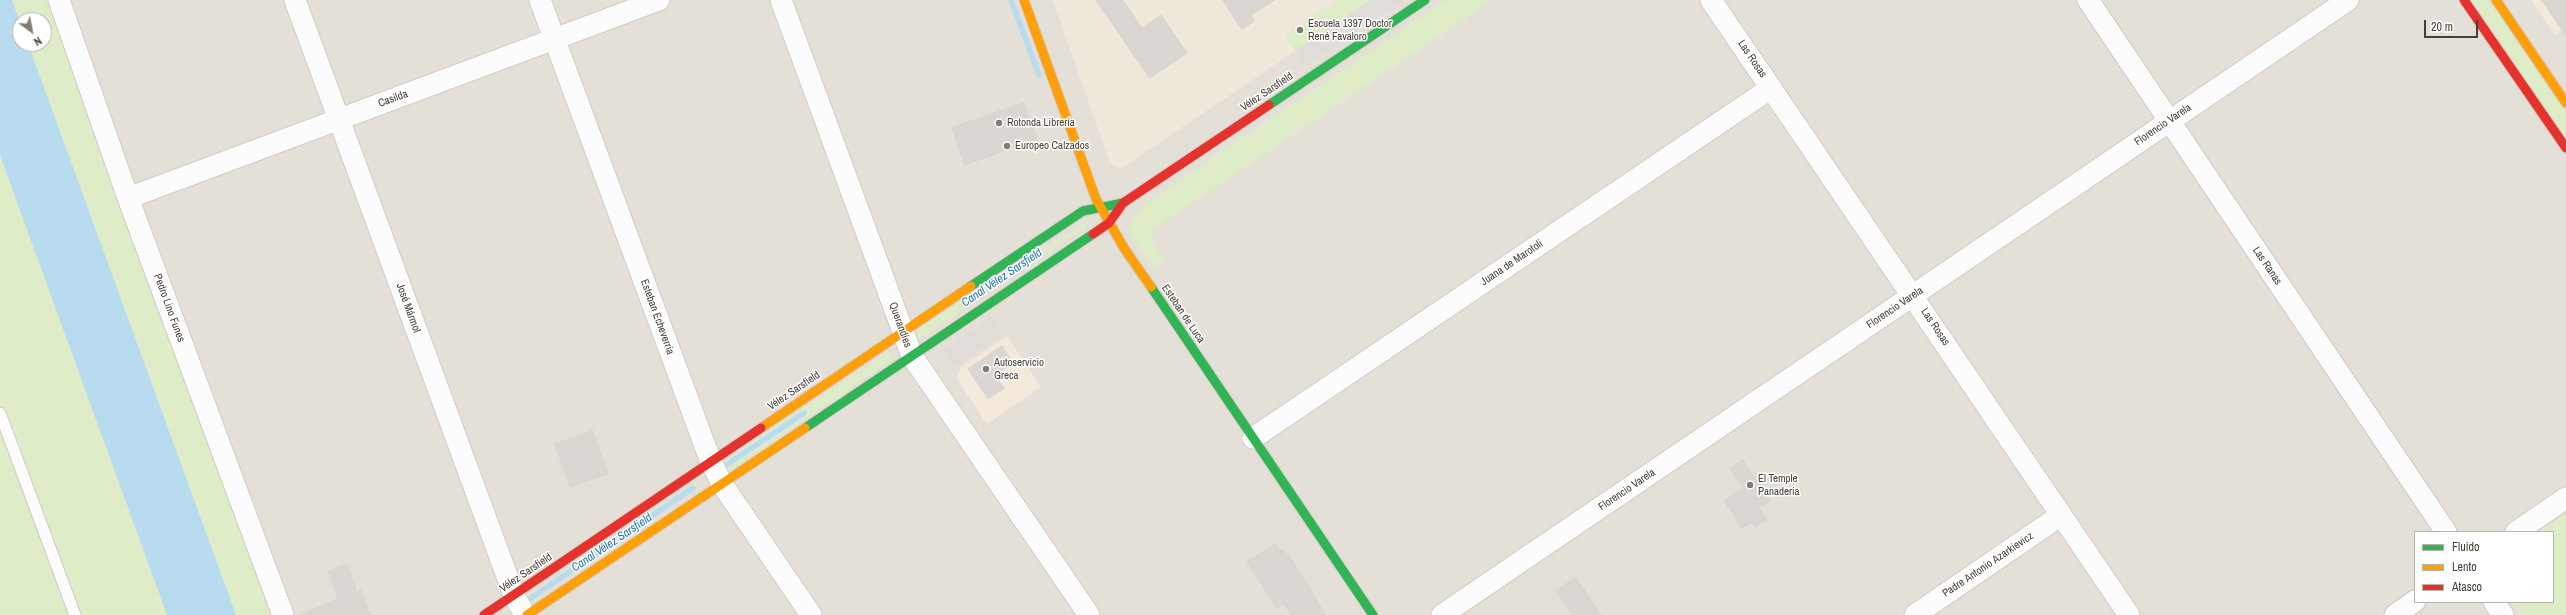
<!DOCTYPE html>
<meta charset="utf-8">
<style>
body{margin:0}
#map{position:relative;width:2566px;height:615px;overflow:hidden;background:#f0eeea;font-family:"Archivo Narrow",sans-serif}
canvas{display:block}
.legend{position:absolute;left:2414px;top:531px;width:140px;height:72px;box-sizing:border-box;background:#fff;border:1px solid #b5b3ae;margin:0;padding:5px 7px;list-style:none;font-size:12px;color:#474035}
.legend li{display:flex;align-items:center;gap:8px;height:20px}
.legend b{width:20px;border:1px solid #b5b3ae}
.north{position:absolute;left:12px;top:12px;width:40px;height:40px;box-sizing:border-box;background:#fff;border:1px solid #b5b3ae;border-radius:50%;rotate:148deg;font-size:11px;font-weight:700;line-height:16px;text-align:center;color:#474035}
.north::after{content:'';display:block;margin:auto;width:14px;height:18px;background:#827d74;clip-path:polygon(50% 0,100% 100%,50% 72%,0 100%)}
.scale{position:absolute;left:2424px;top:20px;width:54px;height:18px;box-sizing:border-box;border:2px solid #474035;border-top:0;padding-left:5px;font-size:12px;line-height:14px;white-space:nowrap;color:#474035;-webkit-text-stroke:3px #fff;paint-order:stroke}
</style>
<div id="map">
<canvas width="2566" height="615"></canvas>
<ul class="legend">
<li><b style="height:5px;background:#30b455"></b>Fluido</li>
<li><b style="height:5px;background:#ff9f0a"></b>Lento</li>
<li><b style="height:5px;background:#e5322d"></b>Atasco</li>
</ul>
<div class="north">N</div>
<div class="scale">20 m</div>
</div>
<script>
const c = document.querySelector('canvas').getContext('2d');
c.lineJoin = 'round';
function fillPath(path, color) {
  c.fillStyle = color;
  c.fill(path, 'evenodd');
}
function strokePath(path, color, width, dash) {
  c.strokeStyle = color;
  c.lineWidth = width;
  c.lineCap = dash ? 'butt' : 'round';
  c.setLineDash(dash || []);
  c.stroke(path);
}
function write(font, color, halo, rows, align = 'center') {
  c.font = font + ' "Archivo Narrow",sans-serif';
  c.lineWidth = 3;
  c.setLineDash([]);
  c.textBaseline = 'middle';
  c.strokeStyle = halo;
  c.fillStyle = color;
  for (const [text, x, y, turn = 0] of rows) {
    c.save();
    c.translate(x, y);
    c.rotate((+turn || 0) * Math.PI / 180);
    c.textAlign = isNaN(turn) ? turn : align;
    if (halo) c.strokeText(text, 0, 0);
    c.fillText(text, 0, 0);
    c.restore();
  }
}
const residential = new Path2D(`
 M 0,0 L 2566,0 L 2566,615 L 103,615 ZM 20,20 L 44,20 L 44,44 L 20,44 ZM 2415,532 L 2553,532 L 2553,602 L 2415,602 Z`);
const commercial = new Path2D(`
 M 2531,0 L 2566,0 L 2566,28 L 2555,35 Z
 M 1007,336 L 1041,387 L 987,424 L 957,379 L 961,367 Z`);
const education = new Path2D(`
 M 1053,0 L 1371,0 L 1120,169 L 1110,163 Z`);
const green = new Path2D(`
 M 0,0 L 59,0 L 282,615 L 0,615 ZM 20,20 L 44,20 L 44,44 L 20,44 Z
 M 1337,0 L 1371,0 L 1295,51 L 1284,35 Z
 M 1446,0 L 1493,0 L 1153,229 L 1152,242 L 1165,261 L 1154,269 L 1132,238 L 1128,227 L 1133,217 L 1146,203 Z
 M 2472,0 L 2489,0 L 2566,114 L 2566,138 Z
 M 1089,220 L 1089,224 L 919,339 L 915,338 L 915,331 Z
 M 889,352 L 892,360 L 727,472 L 722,462 Z
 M 695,483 L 698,487 L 529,602 L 527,598 Z
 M 2566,513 L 2566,615 L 2521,615 L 2512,602 L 2553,602 L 2553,532 L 2538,532 Z`);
const parking = new Path2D(`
 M 1371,0 L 1403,0 L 1304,66 L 1295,51 Z
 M 992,317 L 1003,334 L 953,368 L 942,351 Z`);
const water = new Path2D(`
 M 0,0 L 12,0 L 20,22 L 20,44 L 28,44 L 236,615 L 167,615 L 0,155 Z`);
const stream = new Path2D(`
 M 1011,0 L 1039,75
 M 726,465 L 804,413
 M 531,598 L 693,488`);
const building = new Path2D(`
 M 1096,0 L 1123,0 L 1142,28 L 1161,15 L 1187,53 L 1150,78 Z
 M 1223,0 L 1275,0 L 1251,15 L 1254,21 L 1242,29 Z
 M 2542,0 L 2566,0 L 2566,36 Z
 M 1024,103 L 1037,139 L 965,165 L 952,128 Z
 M 1002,346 L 1013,363 L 995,375 L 1004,388 L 988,399 L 968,369 Z
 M 593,431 L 608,474 L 570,487 L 555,444 Z
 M 1743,460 L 1770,501 L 1759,508 L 1767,519 L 1755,527 L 1752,522 L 1742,528 L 1724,501 L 1743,488 L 1730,469 Z
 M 1275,544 L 1280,551 L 1282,549 L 1286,555 L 1288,553 L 1326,615 L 1291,615 L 1284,604 L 1277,608 L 1247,562 Z
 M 347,564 L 357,592 L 361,590 L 370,615 L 300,615 L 338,599 L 328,571 Z
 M 1576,577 L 1601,615 L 1572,615 L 1556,591 Z`);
const lane = new Path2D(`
 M 0,413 L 75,615`);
const street = new Path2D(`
 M 59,0 L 128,198 L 283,615
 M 295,0 L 514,595 L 525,615
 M 540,0 L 711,462 L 722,484 L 811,615
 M 781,0 L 912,356 L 1089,615
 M 1711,0 L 2129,615
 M 2088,0 L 2446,532
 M 128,198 L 659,0
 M 1253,438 L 1771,88
 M 2516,532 L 2566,498
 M 2494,602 L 2503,615
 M 1442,615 L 2348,0
 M 1915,615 L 2061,515
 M 2395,615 L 2415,601`);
const fast = new Path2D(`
 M 1269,105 L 1425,0
 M 971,286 L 1083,211 L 1123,203
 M 1151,287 L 1373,615
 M 805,428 L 1093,234`);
const slow = new Path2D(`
 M 1024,0 L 1096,199 L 1124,248 L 1151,287
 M 2496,0 L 2566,103
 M 761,428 L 971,286
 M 527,615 L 805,428`);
const jam = new Path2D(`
 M 2464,0 L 2566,148
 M 1093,234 L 1109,223 L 1123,203 L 1269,105
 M 484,615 L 761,428`);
const markers = [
 [1300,30,4,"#827d74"],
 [999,123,4,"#827d74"],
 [1007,146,4,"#827d74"],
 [986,369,4,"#827d74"],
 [1750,485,4,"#827d74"]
];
const poiNames = [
 ["Escuela 1397 Doctor",1308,24],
 ["René Favaloro",1308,37],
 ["Rotonda Librería",1007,123],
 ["Europeo Calzados",1015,146],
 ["Autoservicio",994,363],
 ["Greca",994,376],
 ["El Temple",1758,479],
 ["Panadería",1758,492]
];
const streetNames = [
 ["Las Rosas",1752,59,56],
 ["Vélez Sarsfield",1267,92,-34],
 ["Casilda",393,99,-20],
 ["Florencio Varela",2163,125,-34],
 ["Juana de Marotoli",1512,263,-34],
 ["Las Ranas",2267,266,56],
 ["Pedro Lino Funes",169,308,70],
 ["José Mármol",408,308,70],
 ["Florencio Varela",1895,308,-34],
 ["Esteban de Luca",1183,314,56],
 ["Esteban Echeverría",657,317,70],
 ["Querandíes",900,325,70],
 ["Las Rosas",1935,327,56],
 ["Vélez Sarsfield",794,391,-34],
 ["Florencio Varela",1627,490,-34],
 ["Padre Antonio Azarkievicz",1988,565,-34],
 ["Vélez Sarsfield",526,573,-34]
];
const waterNames = [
 ["Canal Vélez Sarsfield",1002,278,-34],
 ["Canal Vélez Sarsfield",612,543,-34]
];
fillPath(residential, '#e5e0d7');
fillPath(commercial, '#f4eadc');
fillPath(education, '#efe8db');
fillPath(green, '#deecc8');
fillPath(parking, '#e0ddd9');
fillPath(water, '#b8dbf0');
strokePath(stream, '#b8dbf0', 5.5);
fillPath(building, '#dad7d2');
strokePath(building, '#d9d5cf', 1);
strokePath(lane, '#ceccc7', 13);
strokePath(street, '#ceccc7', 23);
strokePath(fast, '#d0cbc0', 11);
strokePath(slow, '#d0cbc0', 11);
strokePath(jam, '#d0cbc0', 11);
strokePath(lane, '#fdfcfc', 11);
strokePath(street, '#fdfcfc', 21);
strokePath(fast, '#30b455', 9);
strokePath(slow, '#ff9f0a', 9);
strokePath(jam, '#e5322d', 9);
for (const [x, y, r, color] of markers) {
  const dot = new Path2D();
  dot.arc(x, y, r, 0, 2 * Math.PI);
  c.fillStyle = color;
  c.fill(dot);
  strokePath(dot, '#fff', 1.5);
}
write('11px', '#474035', '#fff', poiNames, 'left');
write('11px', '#474035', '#fff', streetNames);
write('italic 12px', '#2879b0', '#fff', waterNames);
</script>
